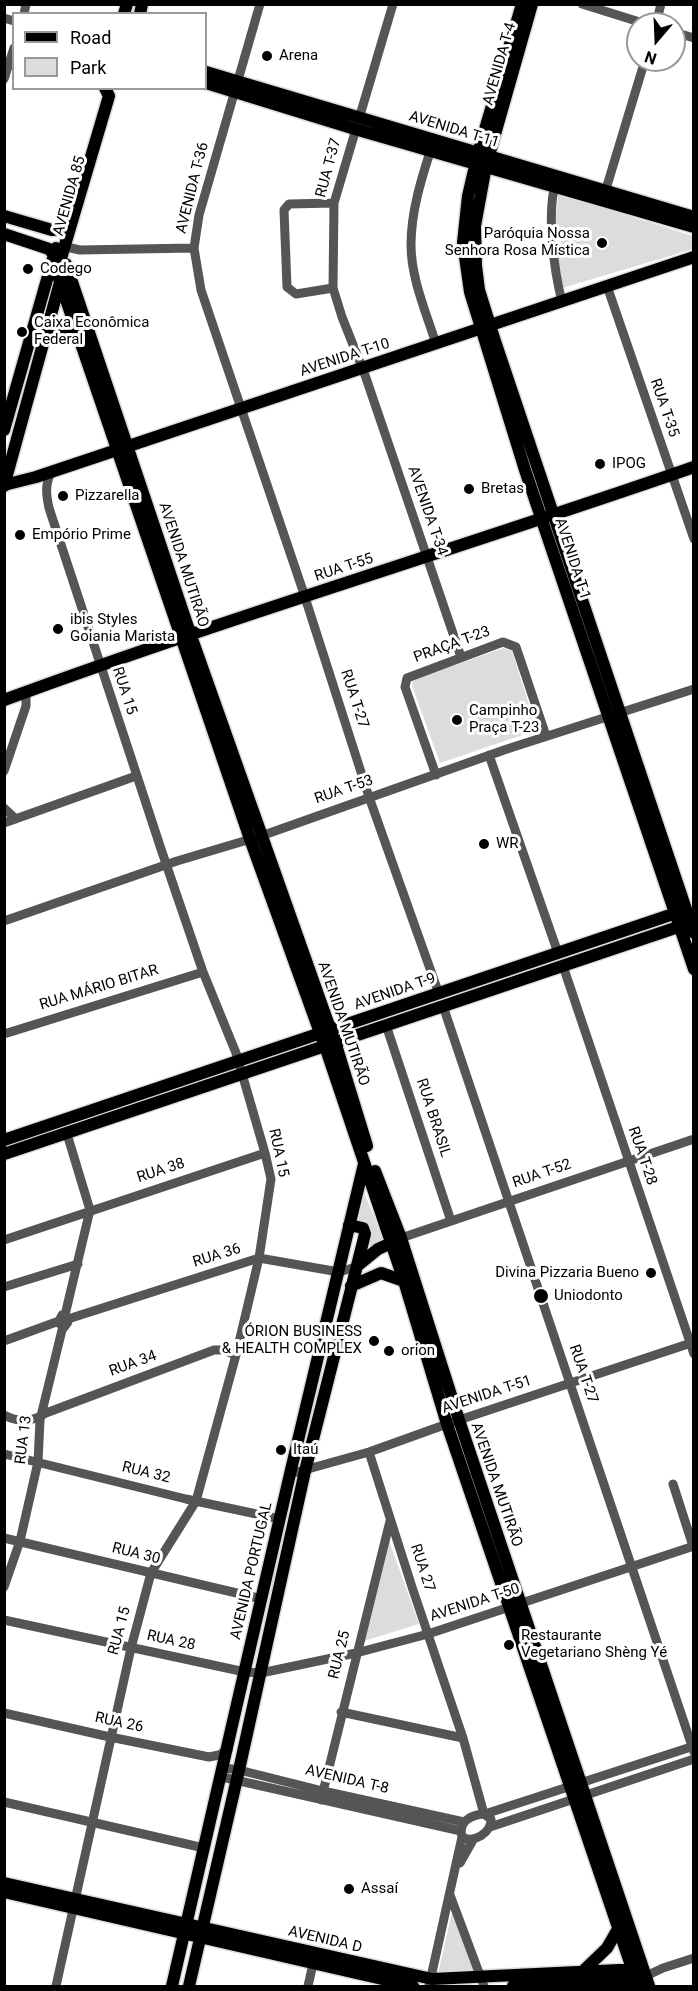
<!DOCTYPE html>
<meta charset="utf-8">
<style>
body{margin:0}
#map{position:relative;width:698px;height:1991px;overflow:hidden;background:#fff;font-family:Roboto,sans-serif}
canvas{display:block}
.frame{position:absolute;inset:0;border:6px solid #000;pointer-events:none}
.legend{position:absolute;left:12px;top:12px;width:195px;height:78px;box-sizing:border-box;background:#fff;border:2px solid #999;margin:0;padding:8px 10px;list-style:none;font-size:18px;color:#000}
.legend li{display:flex;align-items:center;gap:12px;height:30px}
.legend b{width:30px;border:2px solid #999}
.north{position:absolute;left:626px;top:12px;width:60px;height:60px;box-sizing:border-box;background:#fff;border:2px solid #999;border-radius:50%;rotate:199deg;font-size:16px;font-weight:700;line-height:24px;text-align:center;color:#000}
.north::after{content:'';display:block;margin:auto;width:21px;height:27px;background:#000;clip-path:polygon(50% 0,100% 100%,50% 72%,0 100%)}
</style>
<div id="map">
<canvas width="698" height="1991"></canvas>
<div class="frame"></div>
<ul class="legend">
<li><b style="height:8px;background:#000"></b>Road</li>
<li><b style="height:16px;background:#dcdcdc"></b>Park</li>
</ul>
<div class="north">N</div>
</div>
<script>
const c = document.querySelector('canvas').getContext('2d');
c.lineJoin = 'round';
function fillPath(path, color) {
  c.fillStyle = color;
  c.fill(path, 'evenodd');
}
function strokePath(path, color, width, dash) {
  c.strokeStyle = color;
  c.lineWidth = width;
  c.lineCap = dash ? 'butt' : 'round';
  c.setLineDash(dash || []);
  c.stroke(path);
}
function write(font, color, halo, rows, align = 'center') {
  c.font = font + ' Roboto,sans-serif';
  c.lineWidth = 6;
  c.setLineDash([]);
  c.textBaseline = 'middle';
  c.strokeStyle = halo;
  c.fillStyle = color;
  for (const [text, x, y, turn = 0] of rows) {
    c.save();
    c.translate(x, y);
    c.rotate((+turn || 0) * Math.PI / 180);
    c.textAlign = isNaN(turn) ? turn : align;
    if (halo) c.strokeText(text, 0, 0);
    c.fillText(text, 0, 0);
    c.restore();
  }
}
const green = new Path2D(`
 M 558,194 L 693,236 L 693,249 L 559,289 L 554,242 Z
 M 504,648 L 512,651 L 537,730 L 440,763 L 412,686 L 413,680 Z
 M 364,1192 L 385,1244 L 366,1256 C 371,1241 377,1229 358,1222 Z
 M 387,1535 L 419,1624 L 364,1641 Z
 M 452,1912 L 477,1973 L 438,1974 Z`);
const minor = new Path2D(`
 M 260,4 L 199,215 L 194,248 L 201,290 L 302,588 L 369,797 L 439,994
 M 393,4 L 334,203 L 333,288 L 342,317 L 365,375 L 461,657
 M 582,4 L 646,24
 M 24,14 L 26,4
 M 4,18 L 14,21
 M 656,24 L 661,4
 M 674,32 L 694,38
 M 4,79 L 14,48
 M 431,149 C 421,180 411,212 411,245 C 411,278 426,312 436,344
 M 556,181 C 546,213 554,270 562,302
 M 606,189 L 645,60
 M 71,248 L 80,250 L 194,248
 M 607,286 L 694,539
 M 333,288 L 296,294 L 287,287 L 284,210 L 289,204 L 334,203
 M 51,472 C 45,485 46,494 49,508 L 162,852 L 203,972 L 236,1053 L 265,1153 L 271,1179 L 259,1258 L 236,1355 L 196,1501 L 151,1573 L 131,1648 L 56,1986
 M 489,755 L 558,953
 M 4,771 L 26,706 L 26,693
 M 436,775 L 405,687 L 407,678 L 503,642 L 516,647 L 546,736
 M 4,808 L 16,819
 M 4,823 L 136,776
 M 4,921 L 177,861 L 261,836 L 507,749 L 694,689
 M 563,966 L 694,1354
 M 443,1006 L 694,1752
 M 386,1025 L 451,1221
 M 4,1034 L 203,972
 M 401,1238 L 694,1139
 M 4,1240 L 265,1153
 M 4,1287 L 78,1264
 M 65,1315 L 90,1210 L 67,1134
 M 68,1319 L 259,1258 L 339,1272 L 356,1267
 M 4,1341 L 59,1321
 M 4,1415 C 19,1423 32,1422 46,1413 L 214,1350 L 224,1350 L 236,1355
 M 369,1452 L 412,1587 L 463,1738 L 484,1814
 M 4,1454 L 186,1499 L 280,1519
 M 290,1474 L 369,1452 L 447,1424 L 694,1342
 M 673,1484 L 693,1546
 M 4,1538 L 262,1599
 M 4,1587 L 20,1541 L 38,1462 L 40,1420 L 62,1330 L 68,1322 L 67,1317 L 62,1315 L 59,1321 L 60,1324 L 65,1325
 M 4,1620 L 245,1672 L 261,1673 L 356,1653 L 428,1634 L 694,1546
 M 341,1712 L 463,1738
 M 4,1713 L 110,1737 L 209,1757 L 219,1755 L 228,1750
 M 224,1768 L 239,1770 L 323,1791 L 464,1822
 M 222,1777 L 461,1831
 M 321,1800 L 390,1521
 M 4,1802 L 204,1848
 M 484,1814 L 491,1819 C 492,1832 474,1844 462,1837 C 458,1822 470,1815 484,1814 Z
 M 485,1814 L 694,1746
 M 490,1827 L 694,1759
 M 460,1863 L 473,1840
 M 450,1895 L 484,1986
 M 646,1976 L 663,1968 L 694,1958
 M 308,1986 L 313,1964
 M 429,1986 L 462,1837`);
const major = new Path2D(`
 M 522,4 L 478,153 L 468,196 L 463,243 L 470,292 L 525,470 L 694,969
 M 532,4 L 486,166 L 475,226 L 476,266 L 479,290 L 495,341 L 694,933
 M 124,14 L 127,4
 M 140,14 L 142,4
 M 206,72 L 694,217
 M 206,83 L 355,129 L 694,227
 M 105,88 L 109,96 L 57,272 L 60,282 L 250,839 L 327,1052 L 404,1281 L 447,1424 L 638,1986
 M 4,216 L 52,230 L 61,229
 M 4,234 L 49,249 L 54,255
 M 66,264 L 191,636 L 337,1048 L 367,1146
 M 45,332 C 60,326 66,327 79,336
 M 4,430 L 56,248
 M 4,485 L 36,477 L 694,257
 M 4,486 L 60,282
 M 4,700 C 232,616 464,547 694,467
 M 4,1140 L 682,911
 M 4,1154 L 687,924
 M 375,1171 L 401,1238 L 459,1420 L 649,1986
 M 357,1266 L 378,1249 L 398,1240
 M 351,1286 L 381,1273 L 404,1281
 M 4,1883 L 432,1979 L 640,1969
 M 4,1892 L 413,1986
 M 581,1973 L 607,1948 L 618,1929
 M 172,1986 L 290,1474 L 364,1164
 M 189,1986 L 239,1770 L 305,1471 L 365,1234 L 363,1228 L 349,1225
 M 513,1986 L 624,1980 L 643,1977`);
const markers = [
 [267,56,6,"#000"],
 [602,243,6,"#000"],
 [28,269,6,"#000"],
 [22,332,6,"#000"],
 [600,464,6,"#000"],
 [469,489,6,"#000"],
 [63,496,6,"#000"],
 [20,535,6,"#000"],
 [58,629,6,"#000"],
 [457,720,6,"#000"],
 [484,844,6,"#000"],
 [651,1273,6,"#000"],
 [541,1296,8,"#000"],
 [374,1341,6,"#000"],
 [389,1351,6,"#000"],
 [281,1450,6,"#000"],
 [509,1645,6,"#000"],
 [349,1889,6,"#000"]
];
const poiNames = [
 ["Arena",279,56],
 ["Paróquia Nossa",590,234,"right"],
 ["Senhora Rosa Mística",590,251,"right"],
 ["Codego",40,269],
 ["Caixa Econômica",34,323],
 ["Federal",34,340],
 ["IPOG",612,464],
 ["Bretas",481,489],
 ["Pizzarella",75,496],
 ["Empório Prime",32,535],
 ["ibis Styles",70,620],
 ["Goiania Marista",70,637],
 ["Campinho",469,711],
 ["Praça T-23",469,728],
 ["WR",496,844],
 ["Divina Pizzaria Bueno",639,1273,"right"],
 ["Uniodonto",554,1296],
 ["ÓRION BUSINESS",362,1332,"right"],
 ["& HEALTH COMPLEX",362,1349,"right"],
 ["orion",401,1351],
 ["Itaú",293,1450],
 ["Restaurante",521,1636],
 ["Vegetariano Shèng Yé",521,1653],
 ["Assaí",361,1889]
];
const streetNames = [
 ["AVENIDA T-4",500,64,-74],
 ["AVENIDA T-11",454,130,17],
 ["RUA T-37",329,168,-75],
 ["AVENIDA T-36",193,188,-76],
 ["AVENIDA 85",70,196,-74],
 ["AVENIDA T-10",345,358,-18],
 ["RUA T-35",664,408,71],
 ["AVENIDA T-34",427,511,71],
 ["AVENIDA T-1",572,559,72],
 ["AVENIDA MUTIRÃO",183,565,72],
 ["RUA T-55",344,568,-18],
 ["PRAÇA T-23",452,645,-20],
 ["RUA 15",124,691,72],
 ["RUA T-27",354,699,72],
 ["RUA T-53",344,790,-19],
 ["RUA MÁRIO BITAR",99,988,-17],
 ["AVENIDA T-9",395,992,-19],
 ["AVENIDA MUTIRÃO",343,1024,71],
 ["RUA BRASIL",433,1118,72],
 ["RUA 15",278,1153,78],
 ["RUA T-28",642,1156,71],
 ["RUA 38",161,1171,-18],
 ["RUA T-52",542,1174,-19],
 ["RUA 36",217,1256,-17],
 ["RUA 34",133,1364,-20],
 ["RUA T-27",583,1374,71],
 ["AVENIDA T-51",487,1395,-18],
 ["RUA 13",24,1440,-83],
 ["RUA 32",146,1473,14],
 ["AVENIDA MUTIRÃO",496,1485,71],
 ["RUA 30",136,1554,14],
 ["RUA 27",422,1568,72],
 ["AVENIDA PORTUGAL",252,1571,-77],
 ["AVENIDA T-50",475,1603,-18],
 ["RUA 15",120,1631,-75],
 ["RUA 28",171,1641,12],
 ["RUA 25",340,1655,-76],
 ["RUA 26",119,1723,12],
 ["AVENIDA T-8",347,1780,13],
 ["AVENIDA D",325,1940,13]
];
fillPath(green, '#dcdcdc');
strokePath(major, '#dbdbdb', 15);
strokePath(minor, '#555', 9);
strokePath(major, '#000', 12);
for (const [x, y, r, color] of markers) {
  const dot = new Path2D();
  dot.arc(x, y, r, 0, 2 * Math.PI);
  c.fillStyle = color;
  c.fill(dot);
  strokePath(dot, '#fff', 2);
}
write('15px', '#000', '#fff', poiNames, 'left');
write('15px', '#000', '#fff', streetNames);
</script>
